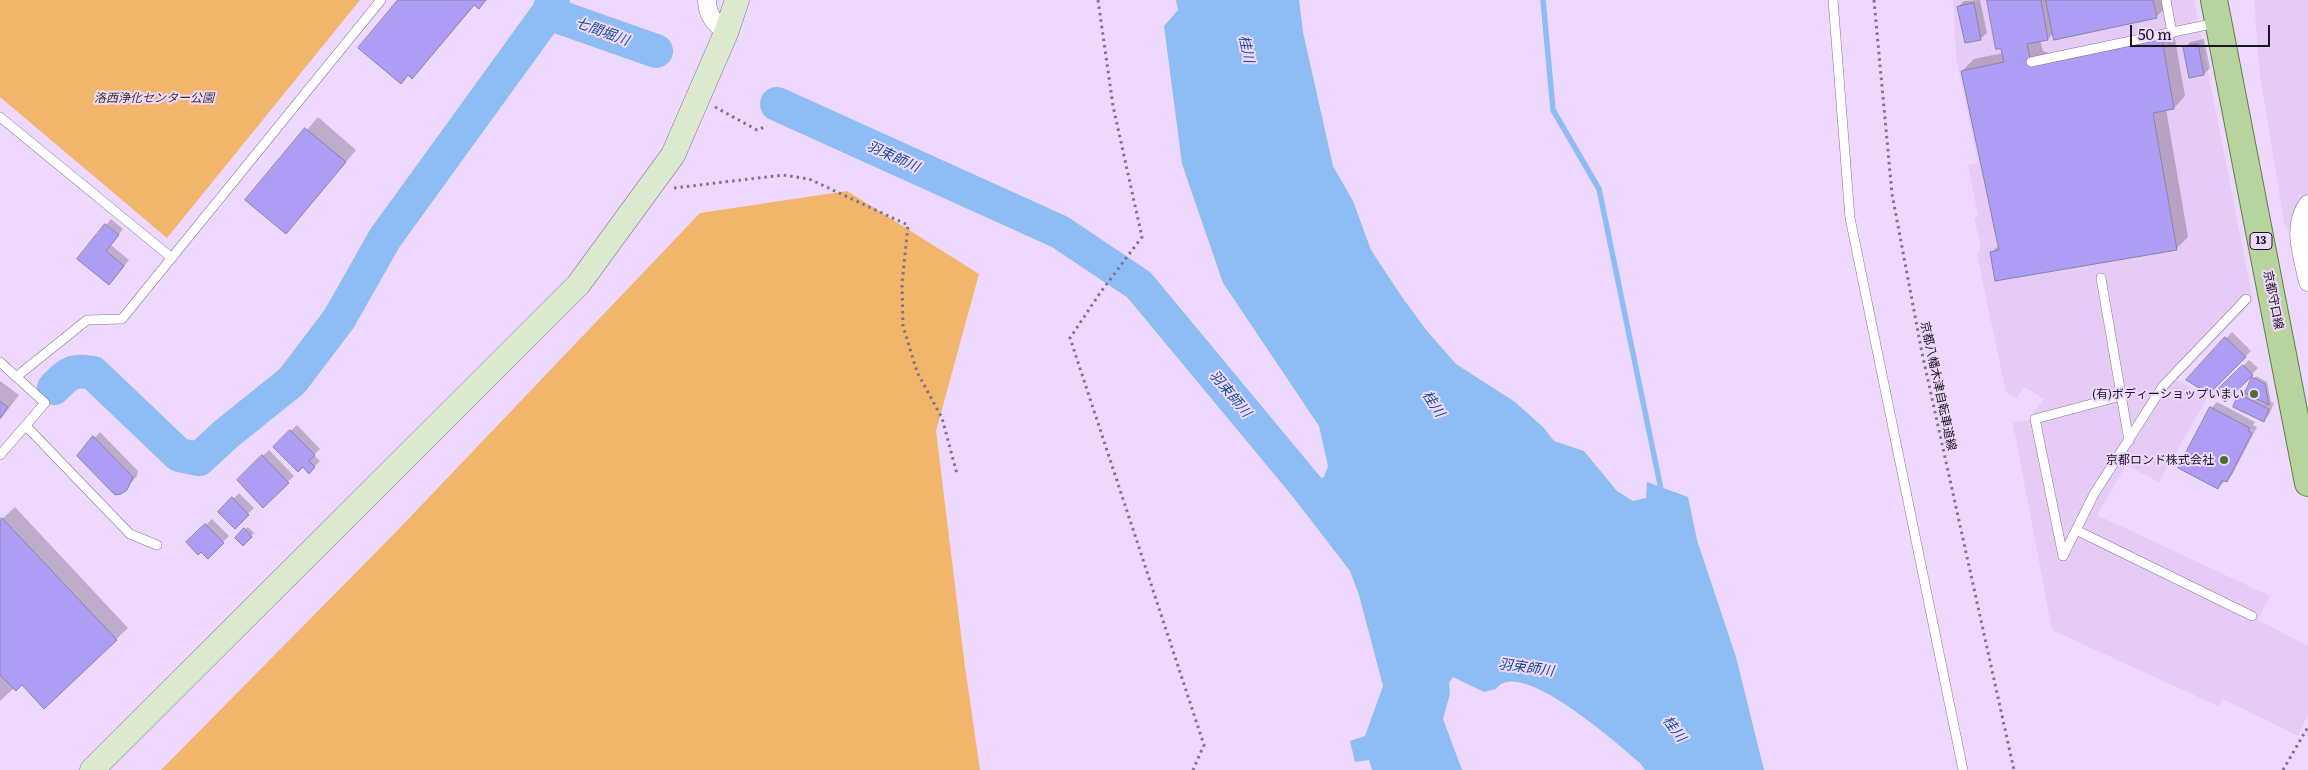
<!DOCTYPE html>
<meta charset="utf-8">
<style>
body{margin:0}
#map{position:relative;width:2308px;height:770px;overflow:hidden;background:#eed8fd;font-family:Literata,serif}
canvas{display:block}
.scale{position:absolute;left:2130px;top:25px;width:140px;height:22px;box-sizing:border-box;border:2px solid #1c1521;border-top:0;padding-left:6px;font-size:15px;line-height:18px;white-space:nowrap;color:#1c1521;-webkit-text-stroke:4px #eed8fd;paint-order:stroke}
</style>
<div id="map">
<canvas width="2308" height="770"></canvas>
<div class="scale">50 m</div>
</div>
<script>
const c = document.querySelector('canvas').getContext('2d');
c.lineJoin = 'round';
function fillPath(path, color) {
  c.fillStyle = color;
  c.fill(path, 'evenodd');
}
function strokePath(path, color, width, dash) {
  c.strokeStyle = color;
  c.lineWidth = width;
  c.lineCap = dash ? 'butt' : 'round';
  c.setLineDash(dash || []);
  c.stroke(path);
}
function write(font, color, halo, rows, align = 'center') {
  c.font = font + ' Literata,"Noto Sans JP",serif';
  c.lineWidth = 4;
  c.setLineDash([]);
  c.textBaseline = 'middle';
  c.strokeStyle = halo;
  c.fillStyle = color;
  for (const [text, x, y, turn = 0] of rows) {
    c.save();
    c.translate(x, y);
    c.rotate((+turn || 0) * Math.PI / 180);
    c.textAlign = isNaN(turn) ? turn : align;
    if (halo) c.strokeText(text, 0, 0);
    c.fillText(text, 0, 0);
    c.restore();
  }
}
const built = new Path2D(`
 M 1953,0 L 2194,0 L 2253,301 L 2177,380 L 2207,398 L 2159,482 L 2126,465 L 2097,515 L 2270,596 L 2258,620 L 2308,646 L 2308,714 L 2298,736 L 2223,699 L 2218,706 L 2052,630 L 2013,423 L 2029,420 L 2044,399 L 2024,387 L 2017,398 L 2006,392 L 1977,255 L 1981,246 L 1974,218 L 1978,216 L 1968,165 L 1978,163 L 1956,58 Z
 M 2254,0 L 2308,0 L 2308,270 L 2284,223 L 2260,75 Z`);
const green = new Path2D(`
 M 0,0 L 360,0 L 167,238 L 0,97 Z
 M 847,191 L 979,274 L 936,431 L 965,667 L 980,770 L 161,770 L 394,534 L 700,213 Z`);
const water = new Path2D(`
 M 1176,0 L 1299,0 L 1303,32 L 1333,166 L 1353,201 L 1371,250 L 1402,297 L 1427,331 L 1456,364 L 1515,402 L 1543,427 L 1554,441 L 1584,451 L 1617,491 L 1633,501 L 1646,498 L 1647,482 L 1688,497 L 1697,540 L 1736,657 L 1764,770 L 1645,770 L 1640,763 C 1620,746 1519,655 1496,689 L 1484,692 L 1453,677 L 1449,683 L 1450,694 L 1443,719 L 1462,770 L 1372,770 L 1369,760 L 1355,762 L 1350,741 L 1365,736 L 1383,686 L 1359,595 L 1350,571 L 1290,493 L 1324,477 L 1328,466 L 1319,426 L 1223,283 L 1182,164 L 1164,26 L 1178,10 Z`);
const shadow = new Path2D(`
 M 400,0 L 486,0 L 475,5 L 412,77 L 409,74 L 401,82 Z
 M 1980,0 L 1987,33 L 1981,38 L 1966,42 L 1958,7 L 1964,1 Z
 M 1988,0 L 2167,0 L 2168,5 L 2156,17 L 2054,32 L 2048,39 L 2040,40 L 2043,51 L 2051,54 L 2173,28 L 2185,96 L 2174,108 L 2166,109 L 2188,237 L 2176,249 L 1991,253 L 1999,245 L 1962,71 L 1974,59 L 2003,53 Z
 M 2204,39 L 2210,68 L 2204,74 L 2184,48 L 2190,42 Z
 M 318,117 L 356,150 L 297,221 L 247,200 Z
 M 111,219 L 123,229 L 111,245 L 129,260 L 115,277 L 79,259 Z
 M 2232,332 L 2251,351 L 2209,393 L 2188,379 Z
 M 2249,360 L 2258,368 L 2225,401 L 2217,392 Z
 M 2256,376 L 2267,382 L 2271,402 L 2274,403 L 2269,415 L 2263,421 L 2240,395 L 2246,389 L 2248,390 Z
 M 0,381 L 19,395 L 0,420 Z
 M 2217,402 L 2255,422 L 2253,425 L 2257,427 L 2232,475 L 2218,488 L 2180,468 L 2211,408 Z
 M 297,425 L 320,449 L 314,455 L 320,461 L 309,472 L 274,447 Z
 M 100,432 L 138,471 L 137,476 L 127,487 L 78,456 Z
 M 269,450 L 294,476 L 263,506 L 238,480 Z
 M 239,493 L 254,508 L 235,527 L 220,512 Z
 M 15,507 L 128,628 L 44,707 L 22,683 L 14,688 L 0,701 L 0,521 Z
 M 212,519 L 229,536 L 208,557 L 188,542 Z
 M 248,527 L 254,533 L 243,545 L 236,538 Z`);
const stream = new Path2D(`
 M 1543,0 L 1553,110 L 1599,189 L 1662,494`);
const river = new Path2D(`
 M 548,13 L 656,51
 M 777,104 L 1060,232 L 1139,285 L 1335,521
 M 54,388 C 69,373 72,369 93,373 L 179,455 L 199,459 L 226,434 L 292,381 L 339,319 L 385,238 L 548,13 L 553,0`);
const building = new Path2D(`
 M 398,0 L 486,0 L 479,9 L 474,5 L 412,79 L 408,75 L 401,84 L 358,48 Z
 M 1987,0 L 2041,0 L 2048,40 L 2027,44 L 2031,62 L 2038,65 L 2162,39 L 2174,109 L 2153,113 L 2177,250 L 1995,281 L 1990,252 L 1999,250 L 1961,71 L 2004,62 L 2001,49 L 1996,49 Z
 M 2046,0 L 2153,0 L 2157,18 L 2054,40 Z
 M 1974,3 L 1981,40 L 1965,43 L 1957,7 Z
 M 2198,44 L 2204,75 L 2189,78 L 2183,47 Z
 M 305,128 L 346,162 L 286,234 L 245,200 Z
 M 105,224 L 119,235 L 106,251 L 124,266 L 109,285 L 77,259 Z
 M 2225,337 L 2246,357 L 2209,394 L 2186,380 Z
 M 2243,365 L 2253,375 L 2225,402 L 2215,392 Z
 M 2252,377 L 2265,384 L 2269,405 L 2245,393 Z
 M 2239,394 L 2269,409 L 2264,422 L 2233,407 Z
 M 0,401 L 8,407 L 0,418 Z
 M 2210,407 L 2250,428 L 2248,431 L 2252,433 L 2227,482 L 2222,480 L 2218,489 L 2178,468 Z
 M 290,430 L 315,455 L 309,461 L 315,467 L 309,474 L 303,467 L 298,472 L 273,447 Z
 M 93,436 L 133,477 L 127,490 L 121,494 L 115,495 L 77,456 Z
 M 262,455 L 289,483 L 263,508 L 237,480 Z
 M 232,497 L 249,515 L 235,529 L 218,512 Z
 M 2,518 L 117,640 L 44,709 L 22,685 L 16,691 L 0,675 L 0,520 Z
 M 205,524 L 224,543 L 208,559 L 201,552 L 198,555 L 186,542 Z
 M 244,528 L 252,537 L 243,546 L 235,538 Z`);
const path = new Path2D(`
 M 1098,0 L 1113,106 L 1142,237 L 1100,293 L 1070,338 L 1204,745 L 1193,770
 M 1874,0 L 1892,194 L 1922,353 L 2014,770
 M 715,107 L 757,130 L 767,126
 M 674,188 L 783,175 L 809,179 L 908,225 L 902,284 L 903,326 L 917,372 L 942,418 L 957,474
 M 2283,770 L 2308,727`);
const lane = new Path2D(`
 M 1833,0 L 1850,218 L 1963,770
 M 2166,0 L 2172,33
 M 2031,62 L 2216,23
 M 0,117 L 172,258
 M 2101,278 L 2129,441
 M 0,362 L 45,403 L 0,455
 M 16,377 L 87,320 L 122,319 L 381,0
 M 26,426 L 130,534 L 157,545
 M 2076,530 L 2252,616
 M 2063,556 L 2094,494 L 2163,386 L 2246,299
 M 2063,556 L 2035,419 L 2121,396`);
const street = new Path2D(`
 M 707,0 C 707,16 715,23 726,33
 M 2308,204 C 2291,227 2303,257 2308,282`);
const secondary = new Path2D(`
 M 92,770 L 578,285 L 673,155 L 726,33 L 737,0`);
const primary = new Path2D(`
 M 2214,0 L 2308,483`);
const markers = [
 [2254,394,5,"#4c7029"],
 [2224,460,5,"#4c7029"]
];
const shields = [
 [2261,241,22]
];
const shieldNames = [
 ["13",2261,241]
];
const parkNames = [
 ["洛西浄化センター公園",154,98]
];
const streetNames = [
 ["京都守口線",2273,300,79],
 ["京都八幡木津自転車道線",1938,386,78]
];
const poiNames = [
 ["(有)ボディーショップいまい",2244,394],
 ["京都ロンド株式会社",2214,460]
];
const waterNames = [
 ["七間堀川",602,32,20],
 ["桂川",1246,49,78],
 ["羽束師川",893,157,24],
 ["羽束師川",1230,394,50],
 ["桂川",1433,404,57],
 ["羽束師川",1526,668,8],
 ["桂川",1674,729,53]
];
fillPath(built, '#e5cbf6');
fillPath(green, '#f1b66b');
fillPath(water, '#8dbdf4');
fillPath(shadow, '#0003');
strokePath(stream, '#8dbdf4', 5.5);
strokePath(river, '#8dbdf4', 34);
fillPath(building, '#ad9df4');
strokePath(building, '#8883a7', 1);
strokePath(lane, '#887495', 10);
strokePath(street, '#887495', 19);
strokePath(secondary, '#887495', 25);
strokePath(primary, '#627f49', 28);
strokePath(path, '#82738c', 3, [2.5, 4]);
strokePath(lane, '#fff', 9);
strokePath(street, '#fff', 18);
strokePath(secondary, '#dbeacf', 24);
strokePath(primary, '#b8d49e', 26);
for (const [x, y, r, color] of markers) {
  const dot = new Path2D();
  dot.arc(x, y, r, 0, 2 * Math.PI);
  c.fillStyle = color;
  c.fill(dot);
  strokePath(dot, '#eed8fd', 2);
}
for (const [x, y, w] of shields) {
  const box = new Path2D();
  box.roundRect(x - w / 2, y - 8.5, w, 17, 4);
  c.fillStyle = '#eed8fd';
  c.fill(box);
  strokePath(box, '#1c1521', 1);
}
write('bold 11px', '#1c1521', null, shieldNames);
write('italic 12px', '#423320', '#eed8fd', parkNames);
write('12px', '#1c1521', '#eed8fd', streetNames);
write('12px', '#1c1521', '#eed8fd', poiNames, 'right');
write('italic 14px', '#16518a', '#eed8fd', waterNames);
</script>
